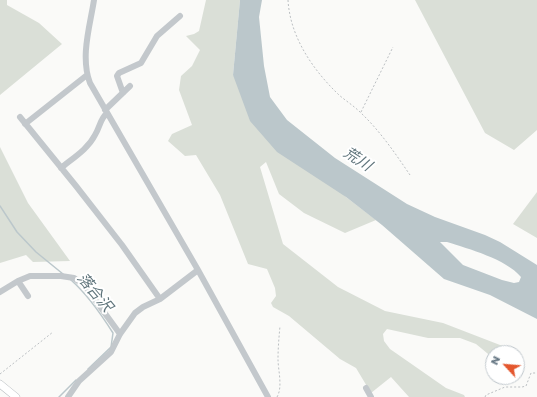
<!DOCTYPE html>
<meta charset="utf-8">
<style>
body{margin:0}
#map{position:relative;width:537px;height:397px;overflow:hidden;background:#fafaf8;font-family:Poppins,sans-serif}
canvas{display:block}
.north{position:absolute;left:485px;top:345px;width:40px;height:40px;box-sizing:border-box;background:#fff;border:1px solid #c1c8cd;border-radius:50%;rotate:296deg;font-size:11px;font-weight:700;line-height:16px;text-align:center;color:#657683}
.north::after{content:'';display:block;margin:auto;width:14px;height:18px;background:#e4572e;clip-path:polygon(50% 0,100% 100%,50% 72%,0 100%)}
</style>
<div id="map">
<canvas width="537" height="397"></canvas>
<div class="north">N</div>
</div>
<script>
const c = document.querySelector('canvas').getContext('2d');
c.lineJoin = 'round';
function fillPath(path, color) {
  c.fillStyle = color;
  c.fill(path, 'evenodd');
}
function strokePath(path, color, width, dash) {
  c.strokeStyle = color;
  c.lineWidth = width;
  c.lineCap = dash ? 'butt' : 'round';
  c.setLineDash(dash || []);
  c.stroke(path);
}
function write(font, color, halo, rows, align = 'center') {
  c.font = font + ' Poppins,"Noto Sans JP",sans-serif';
  c.lineWidth = 4;
  c.setLineDash([]);
  c.textBaseline = 'middle';
  c.strokeStyle = halo;
  c.fillStyle = color;
  for (const [text, x, y, turn = 0] of rows) {
    c.save();
    c.translate(x, y);
    c.rotate((+turn || 0) * Math.PI / 180);
    c.textAlign = isNaN(turn) ? turn : align;
    if (halo) c.strokeText(text, 0, 0);
    c.fillText(text, 0, 0);
    c.restore();
  }
}
const green = new Path2D(`
 M 0,0 L 7,0 L 7,5 L 39,23 L 62,44 L 0,95 Z
 M 206,0 L 240,0 L 233,75 L 346,197 L 376,220 L 345,233 L 304,213 L 279,194 L 266,162 L 260,167 L 283,244 L 338,287 L 385,311 L 443,323 L 513,350 L 514,353 L 493,353 L 493,358 L 476,344 L 460,338 L 428,338 L 387,329 L 383,334 L 384,341 L 390,349 L 446,388 L 464,395 L 465,397 L 409,397 L 391,377 L 371,393 L 356,368 L 340,359 L 289,316 L 273,307 L 271,303 L 276,296 L 275,288 L 267,269 L 248,264 L 220,195 L 196,155 L 185,156 L 168,141 L 172,134 L 192,125 L 179,90 L 181,76 L 192,66 L 200,50 L 186,36 L 194,34 L 199,31 Z
 M 415,0 L 537,0 L 537,130 L 514,150 L 485,133 Z
 M 0,147 L 28,203 L 70,261 L 33,262 L 26,255 L 0,263 Z
 M 537,192 L 537,238 L 513,224 Z`);
const water = new Path2D(`
 M 240,0 L 262,0 L 259,17 L 264,66 L 270,97 L 287,120 L 335,158 L 407,204 L 435,217 L 485,235 L 500,242 L 537,265 L 537,319 L 490,295 L 444,279 L 382,225 L 346,197 L 277,152 L 250,121 L 233,75 ZM 440,242 L 447,242 C 469,249 506,259 521,277 L 519,282 L 514,283 L 502,280 L 463,265 Z`);
const stream = new Path2D(`
 M 0,206 L 17,232 L 36,252 L 63,274
 M 71,280 C 88,295 101,314 113,333 L 111,347 L 88,369
 M 59,397 L 76,380`);
const path = new Path2D(`
 M 288,0 C 290,37 313,70 339,95 C 346,101 354,106 361,113 C 380,131 395,153 410,175
 M 361,112 L 393,47
 M 0,374 L 53,332
 M 277,397 C 283,387 278,370 278,359 C 278,348 279,337 280,326
 M 485,397 L 486,395 L 505,387 L 522,387 L 526,386 L 531,373 L 537,373`);
const minor = new Path2D(`
 M 94,0 C 90,26 80,57 90,83 L 198,270 L 268,397
 M 123,93 L 117,76 L 119,73 L 141,63 L 157,36 L 180,16
 M 105,110 L 130,86
 M 20,117 L 76,186 L 122,245 L 160,299
 M 25,124 L 87,75
 M 61,168 C 73,158 88,149 95,135 C 100,127 100,119 107,113
 M 18,281 L 28,296
 M 0,292 L 18,281 L 30,276 L 61,276 L 74,278 L 85,286 L 120,334
 M 366,388 L 371,397
 M 68,397 L 79,381 L 111,352 L 120,334 L 135,313 L 143,307 L 160,299 L 198,270`);
const major = new Path2D(`
 M 0,384 L 16,397`);
const waterNames = [
 ["荒川",357,160,33],
 ["落合沢",94,293,50]
];
fillPath(green, '#dadfd7');
fillPath(water, '#bbc7cb');
strokePath(stream, '#bbc7cb', 1.5);
strokePath(major, '#b5babe', 8);
strokePath(path, '#bbbfc2', 1, [2, 2]);
strokePath(minor, '#c3c8cc', 6);
strokePath(major, '#fff', 7);
write('italic 15px', '#60757c', '#fff', waterNames);
</script>
